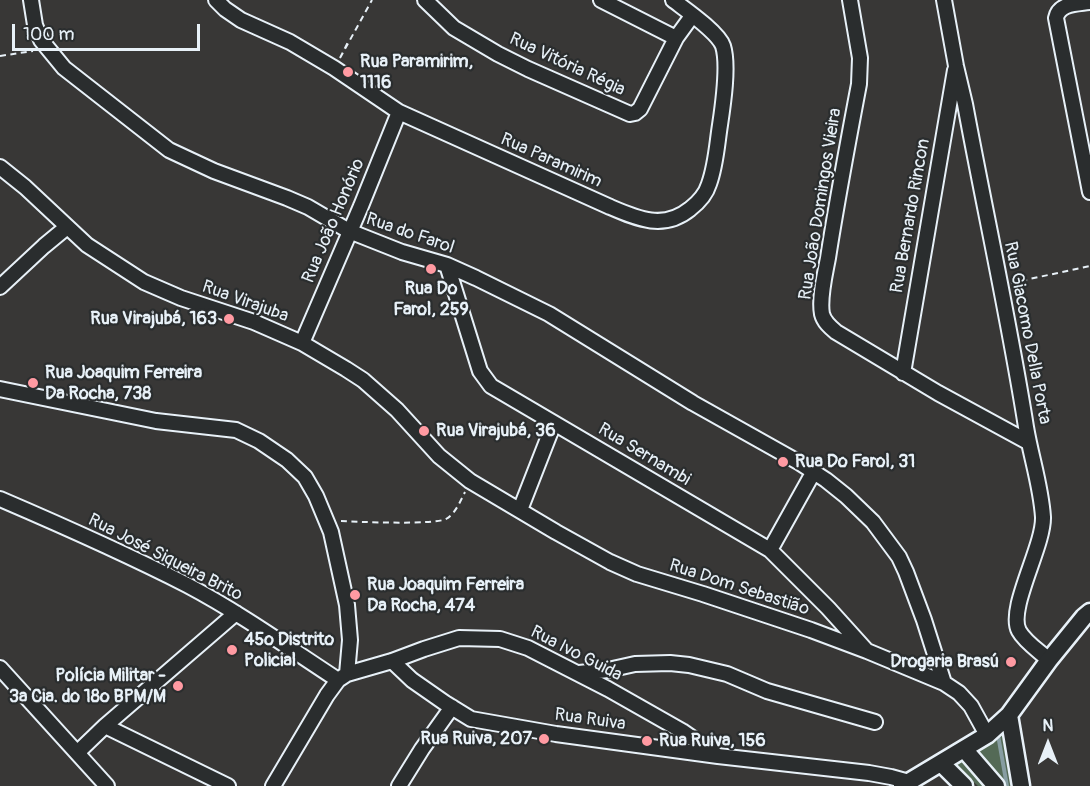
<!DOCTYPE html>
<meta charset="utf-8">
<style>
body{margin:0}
#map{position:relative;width:1090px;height:786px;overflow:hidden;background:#383736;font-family:Pangolin,sans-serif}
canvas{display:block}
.north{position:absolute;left:1018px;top:714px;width:60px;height:60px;-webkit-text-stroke:4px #2a2d2e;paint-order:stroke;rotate:0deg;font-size:16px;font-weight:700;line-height:24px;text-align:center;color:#e8f1f8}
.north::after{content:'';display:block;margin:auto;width:21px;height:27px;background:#e8f1f8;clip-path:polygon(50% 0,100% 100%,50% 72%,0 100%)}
.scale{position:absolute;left:12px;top:24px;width:188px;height:27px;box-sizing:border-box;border:3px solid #e8f1f8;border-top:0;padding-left:8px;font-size:18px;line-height:21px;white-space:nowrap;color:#e8f1f8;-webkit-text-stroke:4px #2a2d2e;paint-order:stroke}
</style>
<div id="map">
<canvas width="1090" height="786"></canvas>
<div class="north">N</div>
<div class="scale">100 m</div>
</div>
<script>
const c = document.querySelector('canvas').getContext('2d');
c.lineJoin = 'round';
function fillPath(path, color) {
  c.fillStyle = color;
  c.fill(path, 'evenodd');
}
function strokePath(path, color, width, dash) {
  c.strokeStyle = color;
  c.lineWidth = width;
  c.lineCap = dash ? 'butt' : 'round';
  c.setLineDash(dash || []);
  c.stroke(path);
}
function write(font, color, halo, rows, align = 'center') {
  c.font = font + ' Pangolin,sans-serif';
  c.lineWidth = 4.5;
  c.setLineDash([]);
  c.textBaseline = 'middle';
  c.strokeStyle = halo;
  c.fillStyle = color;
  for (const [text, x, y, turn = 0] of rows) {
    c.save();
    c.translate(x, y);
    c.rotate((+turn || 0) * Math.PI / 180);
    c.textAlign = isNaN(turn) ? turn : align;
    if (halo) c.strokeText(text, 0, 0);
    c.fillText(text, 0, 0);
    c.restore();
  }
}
const green = new Path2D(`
 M 1000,728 L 1015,786 L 1006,786 L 1004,784 L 1003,786 L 978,786 L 951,761 Z`);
const stream = new Path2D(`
 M 998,735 L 1007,786`);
const path = new Path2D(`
 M 0,56 L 33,51
 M 340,58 L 372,0
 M 340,58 L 349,40
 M 1011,283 L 1090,266
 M 341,521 C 359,522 434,525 446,519 C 455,514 460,502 465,492`);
const minor = new Path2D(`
 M 31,0 L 35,25 L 41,40 L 64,68 L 169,150 L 214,171 L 287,198 L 308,207 L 349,231 L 402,252 L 447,265 L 476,278 L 549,314 L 693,403 L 800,463 L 826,480 L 846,496 L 873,522 L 899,557 L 906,572 L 924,620 L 944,683
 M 216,0 L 225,9 L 241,20 L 290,42 L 334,68 L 399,112 L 608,206 C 636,218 663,231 690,209 C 699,202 706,194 709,184 C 716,165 717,144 720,125 C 723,105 729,65 723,46 C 718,32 686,10 673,0
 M 425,0 L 454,28 L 498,54 L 528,69 L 630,114 L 635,113 L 640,109 L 676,38 L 692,16
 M 601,0 L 676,38
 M 850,0 L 860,58 L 859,84 C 848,142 837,200 828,258 C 825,274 819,298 822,314 C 824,322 830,327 836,332 L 938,393 L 1028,442
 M 944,0 L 956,66 L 965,104 C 985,212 1009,319 1026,427 C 1031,457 1041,486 1043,517 C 1044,546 1007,609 1019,631 C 1025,642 1039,651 1049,660
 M 1090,2 C 1077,4 1059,3 1056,18 L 1090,192
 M 0,167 L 25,187 L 87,245 L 144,282 L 181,298 L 254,322 L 302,343 L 346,369 L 363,380 L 397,410 L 439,456 L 470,481 L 556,532 L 610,562 L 637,574 L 703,594 L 811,630 L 867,651 L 944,683 L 959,693 L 971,706 L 987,735
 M 447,265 L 480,371 L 491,386 L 770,550 L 828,608 L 865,649
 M 0,287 L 44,246 L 67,227
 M 302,343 L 361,206 L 399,112
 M 903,373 L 955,70
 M 0,389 L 156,421 L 236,430 L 259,441 L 287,460 L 305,477 L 316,496 L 331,532 L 347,605 L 350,640 L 347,674
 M 0,499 C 63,526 126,554 187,585 C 240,613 289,648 338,680
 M 520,510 L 554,423
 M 770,550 L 813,473
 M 392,661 L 412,680 L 445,703 L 471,719 L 556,734 L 718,756 L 869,773 L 891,777 L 909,782
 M 0,668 L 107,786
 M 579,673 L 608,670 L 635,664 L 670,663 L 689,665 L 727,674 L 767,691 L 875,722
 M 105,726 L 228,786
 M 77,753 L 105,726 L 236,613
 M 273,786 L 327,695 L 338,680 L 347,674 L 392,661 L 424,649 L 459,638 L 500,639 L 528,648 L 608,689 L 682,731 L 718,756
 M 399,786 L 422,749 L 452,707`);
const tertiary = new Path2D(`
 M 1009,715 L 1021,786
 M 964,749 L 996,786
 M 941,763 L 964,786
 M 902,786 L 987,735 L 1009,715 L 1049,660 L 1084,617 L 1090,612`);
const markers = [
 [348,72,6,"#ff9aa2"],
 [431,269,6,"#ff9aa2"],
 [229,319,6,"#ff9aa2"],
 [33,383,6,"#ff9aa2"],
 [424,431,6,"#ff9aa2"],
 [783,462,6,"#ff9aa2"],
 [355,595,6,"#ff9aa2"],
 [232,650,6,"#ff9aa2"],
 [1011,662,6,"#ff9aa2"],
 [178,686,6,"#ff9aa2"],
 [544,739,6,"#ff9aa2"],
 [647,741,6,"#ff9aa2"]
];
const poiNames = [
 ["Rua Paramirim,",360,62],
 ["1116",360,83],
 ["Rua Do",431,289,"center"],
 ["Farol, 259",431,310,"center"],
 ["Rua Virajubá, 163",217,319,"right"],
 ["Rua Joaquim Ferreira",45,373],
 ["Da Rocha, 738",45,394],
 ["Rua Virajubá, 36",436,431],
 ["Rua Do Farol, 31",795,462],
 ["Rua Joaquim Ferreira",367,585],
 ["Da Rocha, 474",367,606],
 ["45º Distrito",244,640],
 ["Policial",244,661],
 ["Drogaria Brasú",999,662,"right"],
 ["Polícia Militar -",166,676,"right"],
 ["3ª Cia. do 18º BPM/M",166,697,"right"],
 ["Rua Ruiva, 207",532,739,"right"],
 ["Rua Ruiva, 156",659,741]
];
const streetNames = [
 ["Rua Vitória Régia",567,65,25],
 ["Rua Paramirim",551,161,24],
 ["Rua João Domingos Vieira",821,204,-81],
 ["Rua Bernardo Rincon",911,216,-80],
 ["Rua João Honório",334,221,-67],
 ["Rua do Farol",410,234,19],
 ["Rua Virajuba",245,302,20],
 ["Rua Giacomo Della Porta",1027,333,79],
 ["Rua Sernambi",644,455,31],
 ["Rua José Siqueira Brito",165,558,27],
 ["Rua Dom Sebastião",739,588,18],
 ["Rua Ivo Guida",576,654,27],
 ["Rua Ruiva",590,720,8]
];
fillPath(green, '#546a56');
strokePath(stream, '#879da2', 4);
strokePath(minor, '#e8f1f8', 18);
strokePath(tertiary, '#e8f1f8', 21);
strokePath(path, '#e8f1f8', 2, [6, 4.5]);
strokePath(minor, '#2a2d2e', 14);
strokePath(tertiary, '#2a2d2e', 16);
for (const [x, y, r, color] of markers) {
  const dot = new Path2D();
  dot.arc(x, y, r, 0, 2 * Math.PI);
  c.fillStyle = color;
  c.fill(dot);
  strokePath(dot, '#2a2d2e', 2);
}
write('bold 18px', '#e8f1f8', '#2a2d2e', poiNames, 'left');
write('18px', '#e8f1f8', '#2a2d2e', streetNames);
</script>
